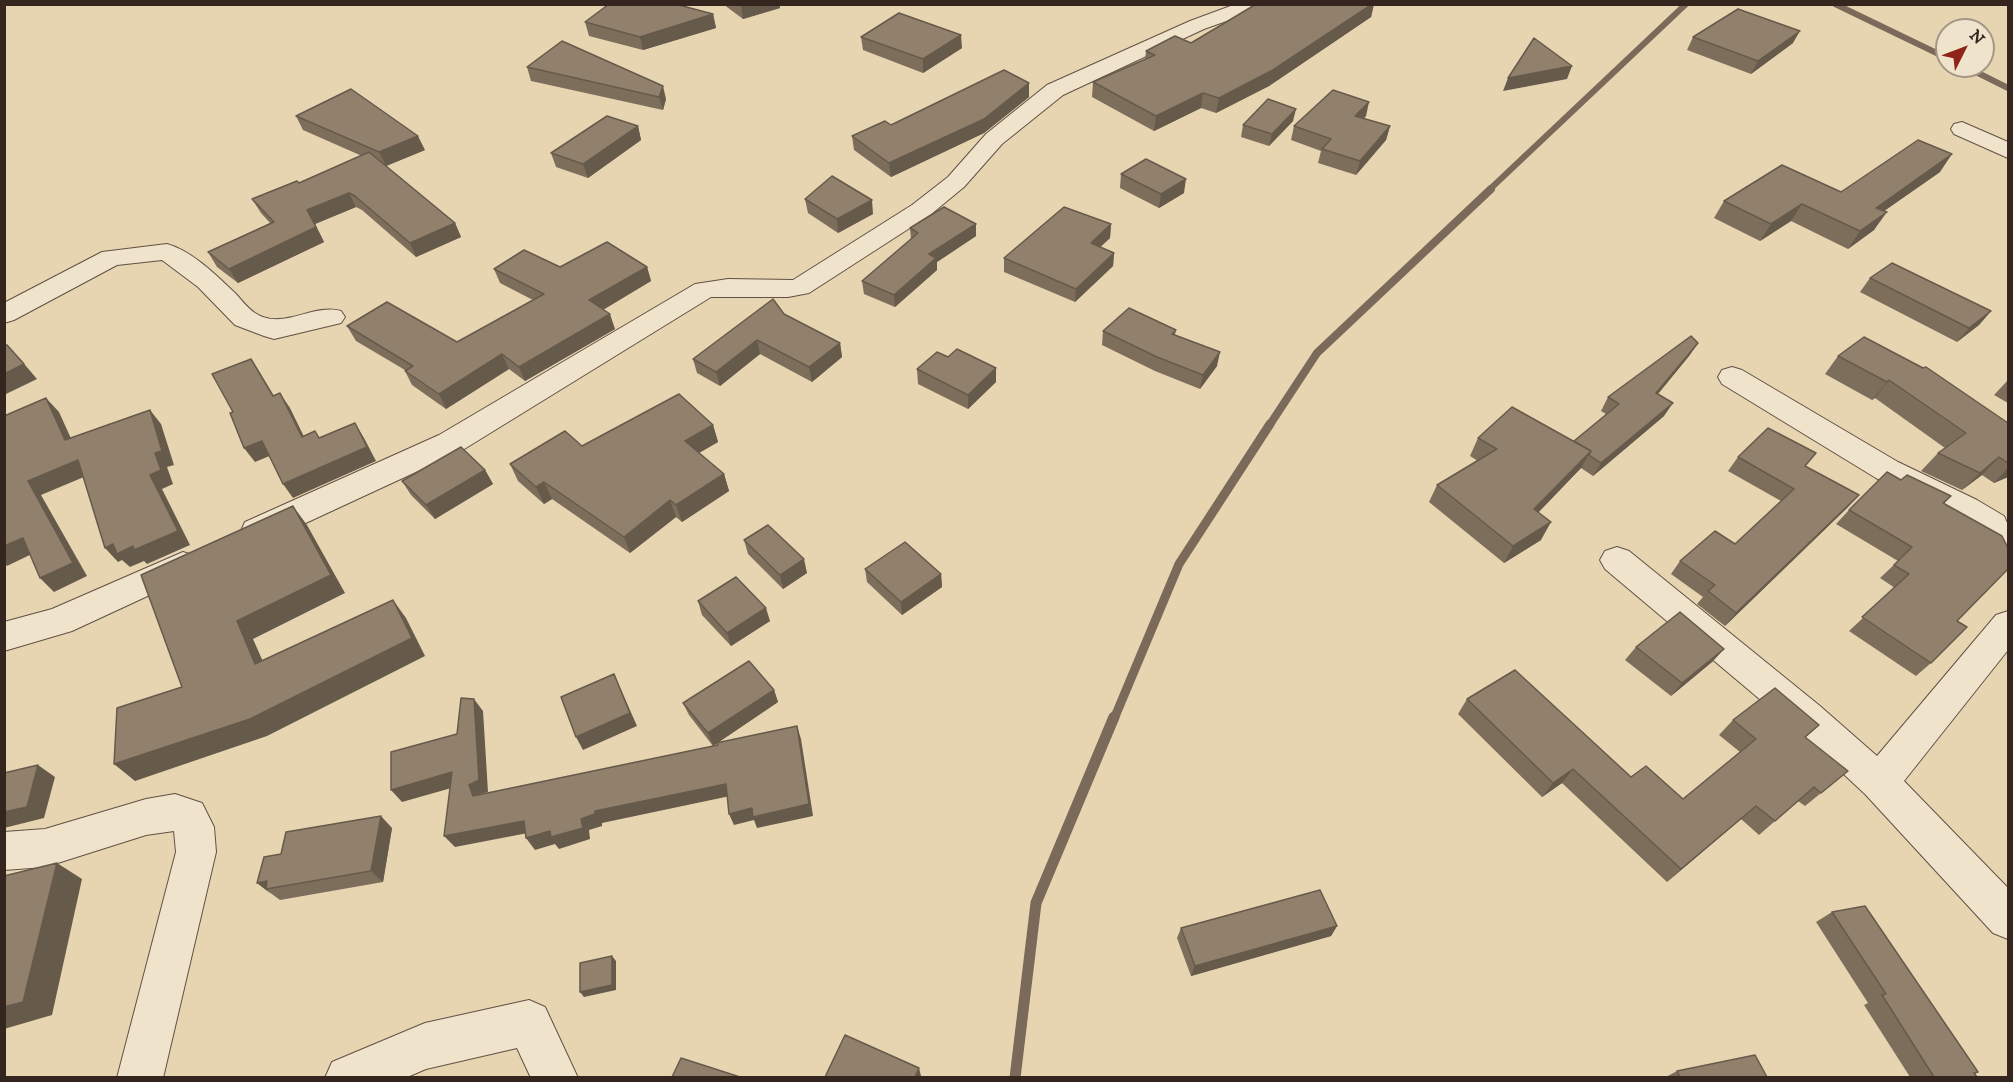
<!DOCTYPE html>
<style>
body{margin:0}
#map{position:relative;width:2013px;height:1082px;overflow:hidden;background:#e7d4b1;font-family:"IM FELL DW Pica",serif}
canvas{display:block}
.frame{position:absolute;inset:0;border:6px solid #34251f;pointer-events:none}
.north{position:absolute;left:1935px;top:18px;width:60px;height:60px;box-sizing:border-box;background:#efe3cc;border:2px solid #a49787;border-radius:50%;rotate:48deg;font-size:16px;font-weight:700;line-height:24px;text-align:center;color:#34251f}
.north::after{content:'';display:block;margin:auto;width:21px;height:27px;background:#8f2418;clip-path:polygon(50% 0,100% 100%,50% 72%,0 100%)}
</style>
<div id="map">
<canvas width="2013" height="1082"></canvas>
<div class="frame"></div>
<div class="north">N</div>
</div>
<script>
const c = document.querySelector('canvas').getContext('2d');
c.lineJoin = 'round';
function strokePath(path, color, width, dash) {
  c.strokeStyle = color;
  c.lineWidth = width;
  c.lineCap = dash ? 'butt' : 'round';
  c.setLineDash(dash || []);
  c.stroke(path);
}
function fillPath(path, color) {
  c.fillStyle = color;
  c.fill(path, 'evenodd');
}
const streamFar3 = new Path2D(`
 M 1835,4 L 1947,58
 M 1964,66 L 2008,88
 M 1489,190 L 1686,4`);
const streamFar2 = new Path2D(`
 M 1269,426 L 1317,353 L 1491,189`);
const streamFar1 = new Path2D(`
 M 1114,719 L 1179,564 L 1270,424`);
const stream = new Path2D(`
 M 1015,1078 L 1036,903 L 1114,717`);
const minor = new Path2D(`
 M 1236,4 L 1265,4 L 1263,8 L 1204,29 L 1063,95 L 1002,144 L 964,187 L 930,215 L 809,293 L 788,297 L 711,297 L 461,451 L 269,540 L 257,543 L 245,540 L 241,531 L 245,522 L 439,435 L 695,284 L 728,279 L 793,280 L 912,205 L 948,177 L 986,134 L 1047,85 L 1190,21 Z
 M 1962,122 L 2008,142 L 2008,158 L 1954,134 L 1951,129 L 1954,124 Z
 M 167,244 C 192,251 216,275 235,293 C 241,299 247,308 255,313 C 283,331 312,303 341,311 L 345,317 L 341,323 L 274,339 L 264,336 L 235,325 L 198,287 L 162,260 L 117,265 L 14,320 L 4,323 L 4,303 L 102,252 Z
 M 1732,367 L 1742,370 L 1898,462 L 1977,500 L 2004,516 L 2008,525 L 2008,566 L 1996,562 L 1980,534 L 1955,516 L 1876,478 L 1722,384 L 1718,377 L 1722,370 Z
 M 1617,547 L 1629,551 L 1820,706 L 1877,756 L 1996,615 L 2008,611 L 2008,650 L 1904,781 L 2008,888 L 2008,939 L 1993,933 L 1865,794 L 1794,728 L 1605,569 L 1600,560 L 1605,551 Z
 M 183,552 L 195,556 L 200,565 L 195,574 L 72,631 L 4,651 L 4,622 L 52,609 Z
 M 175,794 L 202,803 L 214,827 L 216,852 L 163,1078 L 117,1078 L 176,852 L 174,831 L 146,835 L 45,867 L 4,870 L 4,832 L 45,829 L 146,799 Z
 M 529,1000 L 545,1007 L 578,1078 L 531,1078 L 517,1048 L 426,1069 L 405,1078 L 325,1078 L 332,1062 L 425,1023 Z`);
const wall = new Path2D(`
 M 723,4 L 779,4 L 780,8 L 743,19 Z
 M 1259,4 L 1374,4 L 1371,17 L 1269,86 L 1216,113 L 1201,108 L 1154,131 L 1092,97 L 1093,82 L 1145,60 L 1146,51 L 1191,43 Z
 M 713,14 L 716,28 L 643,50 L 589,36 L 585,22 Z
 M 861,37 L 962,48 L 923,73 L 863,50 Z
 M 1693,37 L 1793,43 L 1751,74 L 1687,50 Z
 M 562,41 L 666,99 L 663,110 L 531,81 L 527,67 Z
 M 1029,83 L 1029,97 L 984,133 L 891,177 L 854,150 L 852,136 Z
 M 296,116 L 425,150 L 386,166 L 455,223 L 461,237 L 416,257 L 362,210 L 356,207 L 315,224 L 324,242 L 238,283 L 217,267 L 208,252 L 270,223 L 261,213 L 252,199 L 299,183 L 362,156 L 303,130 Z
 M 1366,116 L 1363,119 L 1390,126 L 1386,140 L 1356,175 L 1318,163 L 1321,151 L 1291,140 L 1294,126 Z
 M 1293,121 L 1269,146 L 1241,137 L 1243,125 Z
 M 638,126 L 641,140 L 588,178 L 556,167 L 551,153 Z
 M 1940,172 L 1884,211 L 1874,230 L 1848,249 L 1791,221 L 1760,241 L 1714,218 L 1724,201 L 1841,192 Z
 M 1121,174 L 1184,193 L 1159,208 L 1120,188 Z
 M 805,199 L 873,214 L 838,233 L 808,213 Z
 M 1111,224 L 1110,238 L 1100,247 L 1114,253 L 1113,266 L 1075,302 L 1004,272 L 1004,258 Z
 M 910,228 L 976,236 L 937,262 L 937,270 L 895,307 L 864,294 L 862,281 L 911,239 Z
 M 560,267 L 647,267 L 651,281 L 603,310 L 615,329 L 525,381 L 509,369 L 446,409 L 412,385 L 405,371 L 405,370 L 356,341 L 347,326 L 457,342 L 533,300 L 500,283 L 494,269 Z
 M 1870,278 L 1991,311 L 1979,325 L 1957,342 L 1860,292 Z
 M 784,314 L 840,343 L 842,357 L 812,382 L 760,354 L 720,386 L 697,373 L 693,359 Z
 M 1176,330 L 1175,335 L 1217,366 L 1200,389 L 1155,371 L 1102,345 L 1103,331 Z
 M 1698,343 L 1689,356 L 1658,394 L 1664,416 L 1593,476 L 1581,468 L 1538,513 L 1541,540 L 1504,563 L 1429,502 L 1437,485 L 1478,461 L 1470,456 L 1478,438 L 1574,441 L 1606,414 L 1601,411 L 1608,397 Z
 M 1838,356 L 2008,423 L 2008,477 L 1994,483 L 1982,475 L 1962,490 L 1921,471 L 1938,453 L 1945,448 L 1875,398 L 1872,400 L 1825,374 Z
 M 948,357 L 996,368 L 996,382 L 968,409 L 918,384 L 917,369 Z
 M 2008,380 L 2008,403 L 1994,395 Z
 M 713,425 L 718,442 L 699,453 L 724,474 L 729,491 L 682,522 L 676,517 L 630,553 L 552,499 L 544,504 L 518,481 L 510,464 L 582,446 Z
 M 1738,457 L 1806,467 L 1859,495 L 1847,508 L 1725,626 L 1697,604 L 1703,597 L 1671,574 L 1680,561 L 1735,544 L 1781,501 L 1728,471 Z
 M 485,470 L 493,484 L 435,519 L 411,495 L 402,481 Z
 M 1901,480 L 1951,496 L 1944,504 L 1957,621 L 1931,663 L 1916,676 L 1849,631 L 1895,588 L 1880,578 L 1898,561 L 1836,524 L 1849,510 Z
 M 744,540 L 807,573 L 783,589 L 748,554 Z
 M 865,569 L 941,574 L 942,587 L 902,615 L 867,582 Z
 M 698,601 L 770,621 L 731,646 L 702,615 Z
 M 1636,647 L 1724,649 L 1712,662 L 1671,696 L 1625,660 Z
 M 774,690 L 778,702 L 713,746 L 689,715 L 683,703 Z
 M 1467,699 L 1631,777 L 1683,799 L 1740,752 L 1719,735 L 1733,720 L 1819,725 L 1806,737 L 1831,785 L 1805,806 L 1798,801 L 1759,835 L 1741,819 L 1667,882 L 1562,783 L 1542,797 L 1458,714 Z
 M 392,828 L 383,882 L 280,900 L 257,883 L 281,854 Z
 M 1832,912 L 1978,1072 L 1974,1074 L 1977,1077 L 1910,1077 L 1864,1005 L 1868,1003 L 1816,922 Z
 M 1337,926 L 1331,936 L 1191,976 L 1177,938 L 1181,928 Z
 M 1677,1071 L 1767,1077 L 1666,1077 Z`);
const shadedWall = new Path2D(`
 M 746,4 L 779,4 L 780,8 L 743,19 L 741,6 Z
 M 1372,4 L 1374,4 L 1371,17 L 1269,86 L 1216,113 L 1219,98 Z
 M 713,14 L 716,28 L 643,50 L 640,37 Z
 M 1800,31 L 1793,43 L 1751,74 L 1758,61 Z
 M 961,35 L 962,48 L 923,73 L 923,59 Z
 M 1572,66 L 1567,79 L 1503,91 L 1508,78 Z
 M 1029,83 L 1029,97 L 984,133 L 891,177 L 889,163 Z
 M 663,86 L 666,99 L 663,110 L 659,97 Z
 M 1203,93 L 1201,108 L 1154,131 L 1156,116 Z
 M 1369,102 L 1366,116 L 1351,130 L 1355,116 Z
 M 1296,109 L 1293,121 L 1269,146 L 1272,134 Z
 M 638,126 L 641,140 L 588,178 L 583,164 Z
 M 1390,126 L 1386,140 L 1356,175 L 1360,161 Z
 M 418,136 L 425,150 L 386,166 L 379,152 Z
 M 1952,154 L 1940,172 L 1864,225 L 1876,208 Z
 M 1186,179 L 1184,193 L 1159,208 L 1161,194 Z
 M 349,193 L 356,207 L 315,224 L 324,242 L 238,283 L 229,269 L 307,210 Z
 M 872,200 L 873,214 L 838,233 L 837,219 Z
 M 1802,204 L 1791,221 L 1760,241 L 1771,224 Z
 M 1887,212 L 1874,230 L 1848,249 L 1860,231 Z
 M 455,223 L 461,237 L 416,257 L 410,243 Z
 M 976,224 L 976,236 L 937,262 L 937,270 L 895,307 L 894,295 L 929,254 Z
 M 1111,224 L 1110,238 L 1090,257 L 1091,243 Z
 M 1114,253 L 1113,266 L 1075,302 L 1076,289 Z
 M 647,267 L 651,281 L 594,315 L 589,300 Z
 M 1991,311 L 1979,325 L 1957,342 L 1969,328 Z
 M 610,314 L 615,329 L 525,381 L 519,367 Z
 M 757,340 L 760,354 L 720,386 L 716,372 Z
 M 840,343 L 842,357 L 812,382 L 809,367 Z
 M 1698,343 L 1689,356 L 1648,406 L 1656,393 Z
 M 1220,352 L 1217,366 L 1200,389 L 1203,375 Z
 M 502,354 L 509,369 L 446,409 L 439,394 Z
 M 20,359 L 37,379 L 4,395 L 4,374 Z
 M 251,359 L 260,373 L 283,411 L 273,396 Z
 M 996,368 L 996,382 L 968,409 L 968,395 Z
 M 1889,380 L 1875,398 L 1872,400 L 1887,382 Z
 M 280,393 L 290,408 L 311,451 L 302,437 Z
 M 46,398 L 59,412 L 78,454 L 65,440 Z
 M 1673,403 L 1664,416 L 1593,476 L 1601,463 Z
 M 150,410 L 161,424 L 174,465 L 167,467 L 173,484 L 162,489 L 190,545 L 147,564 L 144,561 L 130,567 L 122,560 L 118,562 L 105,548 L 150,475 L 155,453 Z
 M 355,423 L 364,438 L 376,461 L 293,498 L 283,484 Z
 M 713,425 L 718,442 L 690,458 L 685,441 Z
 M 262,441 L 272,455 L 255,462 L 244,448 Z
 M 1591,451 L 1581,468 L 1524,527 L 1534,509 Z
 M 1999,457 L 1982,475 L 1962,490 L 1980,473 Z
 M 78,460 L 91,474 L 41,495 L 87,576 L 54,592 L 40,578 L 28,481 Z
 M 2008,468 L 2008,477 L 1994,483 Z
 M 485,470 L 493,484 L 435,519 L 426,505 Z
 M 724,474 L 729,491 L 682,522 L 676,505 Z
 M 544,482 L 552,499 L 544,504 L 536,487 Z
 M 1859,495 L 1847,508 L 1725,626 L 1736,613 Z
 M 670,500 L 676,517 L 630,553 L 624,537 Z
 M 293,506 L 307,525 L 345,593 L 253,639 L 272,682 L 255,664 L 237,621 Z
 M 1551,522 L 1541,540 L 1504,563 L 1513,546 Z
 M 23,538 L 38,551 L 7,566 L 4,563 L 4,546 Z
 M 804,559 L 807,573 L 783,589 L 780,575 Z
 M 941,574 L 942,587 L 902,615 L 901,602 Z
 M 393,600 L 406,618 L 425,656 L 267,736 L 135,781 L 114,764 Z
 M 766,608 L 770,621 L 731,646 L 727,633 Z
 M 1724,649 L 1712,662 L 1671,696 L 1682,683 Z
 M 614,674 L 637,726 L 583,750 L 576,737 Z
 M 774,690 L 778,702 L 713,746 L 708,733 Z
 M 474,699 L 483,711 L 488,792 L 473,796 L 469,785 Z
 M 797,726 L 801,739 L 813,816 L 757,828 L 754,820 L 734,825 L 729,814 Z
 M 38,765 L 55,777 L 44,818 L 4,828 L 4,812 Z
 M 1573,769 L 1562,783 L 1542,797 L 1553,783 Z
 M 452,772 L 462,785 L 402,802 L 391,790 Z
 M 726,784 L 730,796 L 602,823 L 602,826 L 589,830 L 590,839 L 559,849 L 555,844 L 535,850 L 526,838 L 595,811 Z
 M 1756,806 L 1741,819 L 1667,882 L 1681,869 Z
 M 381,816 L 392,828 L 383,882 L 371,871 Z
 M 524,821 L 533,832 L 455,847 L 444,836 Z
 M 57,863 L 82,879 L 52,1015 L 4,1029 L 4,1007 Z
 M 267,881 L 266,889 L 271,894 L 257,883 Z
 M 1337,926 L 1331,936 L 1191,976 L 1195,966 Z
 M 612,956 L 616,961 L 616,990 L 584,997 L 580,992 Z
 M 919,1068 L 921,1076 L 920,1077 L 915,1077 Z`);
const building = new Path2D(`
 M 609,4 L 675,4 L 713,14 L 640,37 L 585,22 Z
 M 1259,4 L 1372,4 L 1271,71 L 1219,98 L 1203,93 L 1156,116 L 1093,82 L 1155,55 L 1146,51 L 1175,36 L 1191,43 L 1253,6 Z
 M 1738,9 L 1800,31 L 1758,61 L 1693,37 Z
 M 899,13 L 961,35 L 923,59 L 861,37 Z
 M 1534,38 L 1572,66 L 1508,78 Z
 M 562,41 L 663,86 L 659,97 L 527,67 Z
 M 1004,70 L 1029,83 L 984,119 L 889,163 L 852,136 L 885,121 L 891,125 Z
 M 351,89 L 418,136 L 379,152 L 296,116 Z
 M 1333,90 L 1369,102 L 1355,116 L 1390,126 L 1360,161 L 1322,149 L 1331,139 L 1294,126 Z
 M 1268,99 L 1296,109 L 1272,134 L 1243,125 Z
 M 607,116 L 638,126 L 583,164 L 551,153 Z
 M 1918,140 L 1952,154 L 1876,208 L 1887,212 L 1860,231 L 1802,204 L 1771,224 L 1724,201 L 1782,165 L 1841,192 Z
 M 369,152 L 455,223 L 410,243 L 355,196 L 349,193 L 307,210 L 316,227 L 229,269 L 208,252 L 274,222 L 252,199 L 297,181 L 299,183 Z
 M 1146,159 L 1186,179 L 1161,194 L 1121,174 Z
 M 832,176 L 872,200 L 837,219 L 805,199 Z
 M 944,207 L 976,224 L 929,254 L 936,258 L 894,295 L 862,281 L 918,233 L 910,228 Z
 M 1064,207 L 1111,224 L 1091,243 L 1114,253 L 1076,289 L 1004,258 Z
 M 607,242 L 647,267 L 589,300 L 610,314 L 519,367 L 502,354 L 439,394 L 405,371 L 413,366 L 347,326 L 387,302 L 457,342 L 544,294 L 494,269 L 524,250 L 560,267 Z
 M 1892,263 L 1991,311 L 1969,328 L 1870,278 Z
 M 773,299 L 784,314 L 840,343 L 809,367 L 757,340 L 716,372 L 693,359 Z
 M 1129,308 L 1176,330 L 1172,334 L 1220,352 L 1203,375 L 1157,357 L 1103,331 Z
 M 1691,336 L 1698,343 L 1656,393 L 1673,403 L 1601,463 L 1589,455 L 1591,451 L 1574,441 L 1619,404 L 1608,397 Z
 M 1864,337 L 1923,368 L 1926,367 L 2008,423 L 2008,463 L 1999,457 L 1980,473 L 1938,453 L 1966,433 L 1889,380 L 1887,382 L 1838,356 Z
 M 7,345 L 24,364 L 4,374 L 4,346 Z
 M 957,349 L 996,368 L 968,395 L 917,369 L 937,352 L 948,357 Z
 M 251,359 L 273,396 L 280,393 L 302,437 L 315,431 L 319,438 L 355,423 L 367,447 L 283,484 L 262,441 L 244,448 L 230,413 L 233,412 L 212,374 Z
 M 679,394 L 713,425 L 685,441 L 724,474 L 676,505 L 670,500 L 624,537 L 544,482 L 536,487 L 510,464 L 565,431 L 582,446 Z
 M 46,398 L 65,440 L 150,410 L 162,451 L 155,453 L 161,470 L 150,475 L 178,531 L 134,550 L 133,546 L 117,554 L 113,544 L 105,548 L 78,460 L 28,481 L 73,563 L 40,578 L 23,538 L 4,546 L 4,416 Z
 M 1512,407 L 1591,451 L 1534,509 L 1551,522 L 1513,546 L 1437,485 L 1497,449 L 1478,438 Z
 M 1768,428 L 1816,453 L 1805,466 L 1859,495 L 1736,613 L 1708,591 L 1715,585 L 1680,561 L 1715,531 L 1735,544 L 1794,489 L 1738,457 Z
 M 461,447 L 485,470 L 426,505 L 402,481 Z
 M 1887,472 L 1901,480 L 1907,475 L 1951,496 L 1943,503 L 2002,536 L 2008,548 L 2008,569 L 1957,621 L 1967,627 L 1931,663 L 1862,617 L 1909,574 L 1894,565 L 1912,547 L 1849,510 Z
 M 293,506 L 331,575 L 237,621 L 255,664 L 393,600 L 412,638 L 250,719 L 114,764 L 117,708 L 182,687 L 141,575 Z
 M 768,525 L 804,559 L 780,575 L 744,540 Z
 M 905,542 L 941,574 L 901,602 L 865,569 Z
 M 736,577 L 766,608 L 727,633 L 698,601 Z
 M 1680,612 L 1724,649 L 1682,683 L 1636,647 Z
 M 749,661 L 774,690 L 708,733 L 683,703 Z
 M 1515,670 L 1631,777 L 1646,766 L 1683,799 L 1756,739 L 1733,720 L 1775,688 L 1819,725 L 1805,737 L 1848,771 L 1821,793 L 1814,787 L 1775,821 L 1756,806 L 1681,869 L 1573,769 L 1553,783 L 1467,699 Z
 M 614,674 L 630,713 L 576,737 L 561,697 Z
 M 461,698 L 474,699 L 479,780 L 469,785 L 473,796 L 718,745 L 716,743 L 797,726 L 809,804 L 753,817 L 752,808 L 729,814 L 726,784 L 595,811 L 595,814 L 581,819 L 583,828 L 551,837 L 550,831 L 526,838 L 524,821 L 444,836 L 452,772 L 391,790 L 391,752 L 457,734 Z
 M 38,765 L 27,807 L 4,812 L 4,773 Z
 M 381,816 L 371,871 L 266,889 L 267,881 L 257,883 L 264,857 L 281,854 L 286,832 Z
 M 57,863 L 23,1002 L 4,1007 L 4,876 Z
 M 1320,890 L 1337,926 L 1195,966 L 1181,928 Z
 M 1865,906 L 1978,1072 L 1974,1073 L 1977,1077 L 1934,1077 L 1882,995 L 1886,994 L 1832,912 Z
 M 612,956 L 612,985 L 580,992 L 580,963 Z
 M 845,1035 L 919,1068 L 915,1077 L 825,1077 Z
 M 1755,1055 L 1767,1077 L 1680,1077 L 1677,1071 Z
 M 681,1058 L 740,1077 L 672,1077 Z`);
strokePath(streamFar3, '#7b6a59', 6);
strokePath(streamFar2, '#7b6a59', 8);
strokePath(streamFar1, '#7b6a59', 9);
strokePath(stream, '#7b6a59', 11);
strokePath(minor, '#615144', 2);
fillPath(minor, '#efe3cc');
fillPath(wall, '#7d6e5c');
fillPath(shadedWall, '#665a4b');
fillPath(building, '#91806b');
strokePath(building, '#665a4b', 1.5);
</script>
